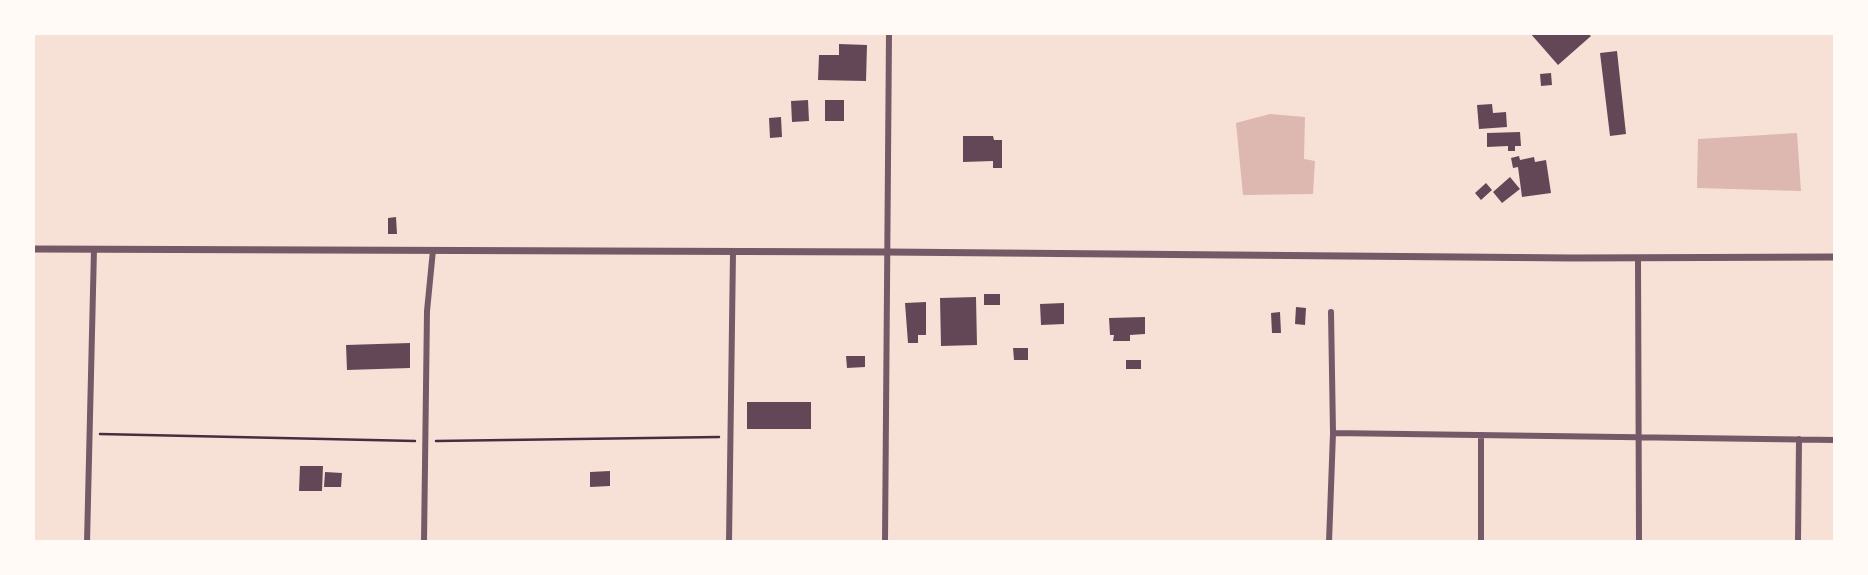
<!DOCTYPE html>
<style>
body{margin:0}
#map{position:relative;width:1868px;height:575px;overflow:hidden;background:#f7e1d7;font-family:Montserrat,sans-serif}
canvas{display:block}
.frame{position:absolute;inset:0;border:35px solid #fffaf5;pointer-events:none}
</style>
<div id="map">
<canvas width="1868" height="575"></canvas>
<div class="frame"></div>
</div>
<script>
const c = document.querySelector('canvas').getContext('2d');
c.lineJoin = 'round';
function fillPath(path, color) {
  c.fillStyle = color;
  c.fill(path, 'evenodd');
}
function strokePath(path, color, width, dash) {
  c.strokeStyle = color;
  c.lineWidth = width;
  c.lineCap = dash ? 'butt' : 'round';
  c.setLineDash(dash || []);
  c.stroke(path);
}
const water = new Path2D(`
 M 1270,114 L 1305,117 L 1304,159 L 1315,161 L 1313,194 L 1243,195 L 1236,123 Z
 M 1797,133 L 1801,191 L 1697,188 L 1698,139 Z`);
const building = new Path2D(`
 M 1530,33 L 1588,33 L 1591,36 L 1558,65 Z
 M 839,44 L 867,45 L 866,81 L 818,80 L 819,55 L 839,55 Z
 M 1617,51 L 1626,134 L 1610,136 L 1600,53 Z
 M 1551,73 L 1552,85 L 1541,86 L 1540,74 Z
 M 808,100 L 809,121 L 792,122 L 791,101 Z
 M 825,100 L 844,100 L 844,121 L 825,121 Z
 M 1492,104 L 1493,113 L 1506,112 L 1507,127 L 1479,129 L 1477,105 Z
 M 781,117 L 782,137 L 770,138 L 769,118 Z
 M 1520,132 L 1521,146 L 1515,146 L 1515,151 L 1508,151 L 1508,146 L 1487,147 L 1487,133 Z
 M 963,136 L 993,136 L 994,140 L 1002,140 L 1002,168 L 993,168 L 993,161 L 963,162 Z
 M 1519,156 L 1520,160 L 1534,157 L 1535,162 L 1546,160 L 1551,193 L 1522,197 L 1518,167 L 1513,168 L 1511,158 Z
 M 1510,177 L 1520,189 L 1502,203 L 1493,192 Z
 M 1486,183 L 1492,190 L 1481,200 L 1475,193 Z
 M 396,217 L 397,234 L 388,234 L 388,218 Z
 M 984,294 L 1000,294 L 1000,305 L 984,305 Z
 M 976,297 L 977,345 L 941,346 L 940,298 Z
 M 926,302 L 926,335 L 918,335 L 918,343 L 908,343 L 905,303 Z
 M 1064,303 L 1064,324 L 1041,325 L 1040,304 Z
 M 1296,307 L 1306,308 L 1305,325 L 1295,324 Z
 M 1280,312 L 1281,333 L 1272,333 L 1271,313 Z
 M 1145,317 L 1145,334 L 1130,335 L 1130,341 L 1113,341 L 1114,335 L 1110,335 L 1109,318 Z
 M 410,343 L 410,368 L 347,370 L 346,345 Z
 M 1013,348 L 1028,348 L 1028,360 L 1014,360 Z
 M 846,356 L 865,356 L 865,367 L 847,368 Z
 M 1126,360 L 1141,360 L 1141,369 L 1126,369 Z
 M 747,402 L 811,402 L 811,429 L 747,429 Z
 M 300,466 L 323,466 L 322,491 L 299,491 Z
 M 610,471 L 610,486 L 590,487 L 590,472 Z
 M 325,472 L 342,473 L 341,487 L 324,487 Z`);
const path = new Path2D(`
 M 100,434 L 415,441
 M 436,441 L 719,437`);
const minor = new Path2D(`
 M 1638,258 L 1639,542
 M 1333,433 L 1835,440
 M 1481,435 L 1481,542
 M 87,542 L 94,249
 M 424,542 L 427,311 L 433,250
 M 729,542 L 733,252
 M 885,542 L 889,33
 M 1329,542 L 1333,433 L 1331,312
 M 1798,542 L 1799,439`);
const tertiary = new Path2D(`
 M 33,249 L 887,252 L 1574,258 L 1835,257`);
fillPath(water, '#dcb8b0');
fillPath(building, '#644757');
strokePath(path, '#4a2c40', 2.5);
strokePath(minor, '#755966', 6);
strokePath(tertiary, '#755966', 7);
</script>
